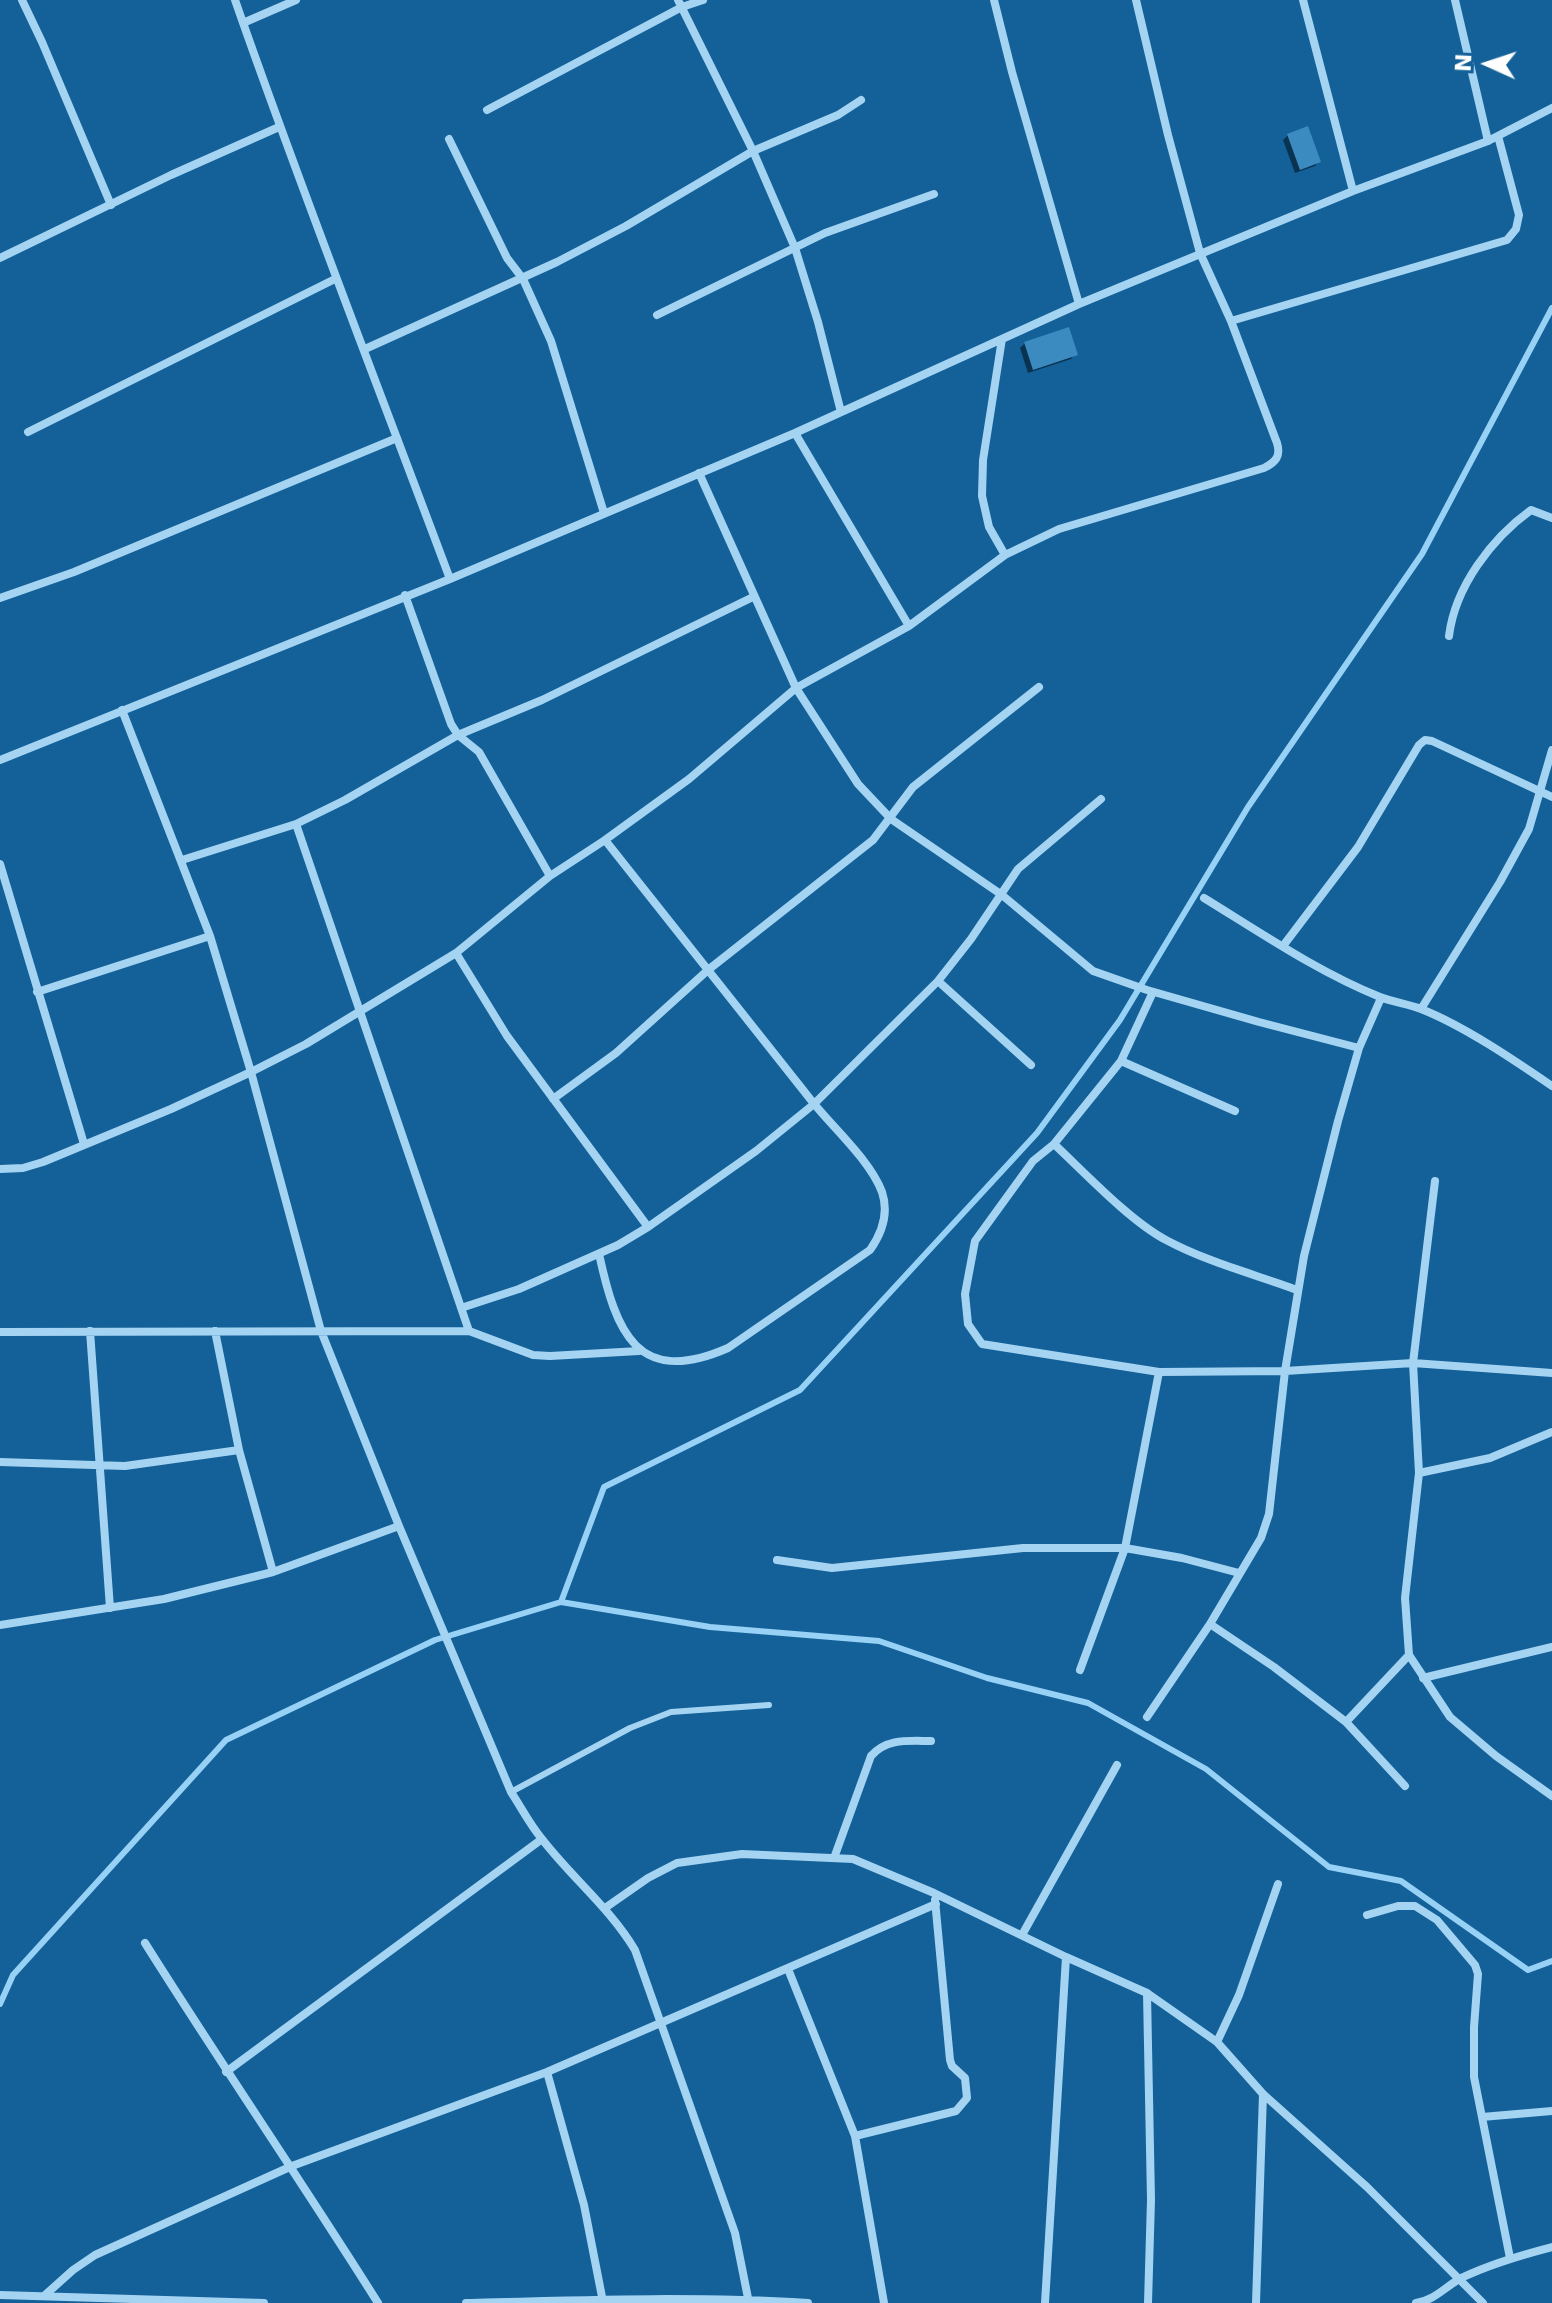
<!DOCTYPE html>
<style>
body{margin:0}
#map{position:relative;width:1552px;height:2303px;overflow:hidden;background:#136198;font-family:"DejaVu Sans",sans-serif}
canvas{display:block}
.north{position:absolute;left:1448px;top:24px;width:80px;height:80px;-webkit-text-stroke:6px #136198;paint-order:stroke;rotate:273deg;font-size:22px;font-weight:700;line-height:32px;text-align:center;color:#fff}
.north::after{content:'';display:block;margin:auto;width:28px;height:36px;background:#fff;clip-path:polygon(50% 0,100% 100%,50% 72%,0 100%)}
</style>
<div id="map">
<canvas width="1552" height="2303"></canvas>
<div class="north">N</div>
</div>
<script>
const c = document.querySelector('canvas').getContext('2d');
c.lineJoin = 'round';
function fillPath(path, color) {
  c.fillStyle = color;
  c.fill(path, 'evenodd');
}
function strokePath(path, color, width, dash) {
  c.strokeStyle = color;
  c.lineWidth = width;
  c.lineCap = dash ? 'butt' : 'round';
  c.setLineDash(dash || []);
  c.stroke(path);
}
const shadow = new Path2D(`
 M 1288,135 L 1319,161 L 1315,166 L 1295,173 L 1283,140 Z
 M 1025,343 L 1075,354 L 1071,359 L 1028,373 L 1020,348 Z`);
const stream = new Path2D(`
 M 561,1602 L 710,1627 L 879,1641 L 987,1678 L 1088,1703 L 1206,1769 L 1329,1867 L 1401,1881 L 1528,1970 L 1552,1961
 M 0,2004 L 13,1975 L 226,1740 L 435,1640 L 561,1602 L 604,1487 L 800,1390 L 1037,1133 L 1120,1020 L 1248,807 L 1422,554 L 1552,308`);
const building = new Path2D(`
 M 1308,126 L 1321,162 L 1300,170 L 1287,134 Z
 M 1069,327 L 1078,355 L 1033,370 L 1024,342 Z`);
const lane = new Path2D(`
 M 511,1792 L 630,1728 L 671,1712 L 769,1705`);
const street = new Path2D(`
 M 22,0 L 42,42 L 111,205
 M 235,0 C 303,195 378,386 450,579
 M 678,0 L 753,151 L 795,248 L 818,322 L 841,412
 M 994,0 L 1012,72 L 1079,304
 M 1303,0 L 1353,191
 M 1455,0 L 1488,141
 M 243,23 L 296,0
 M 487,110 L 682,7 L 703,0
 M 449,139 L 507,258 L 523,279 L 551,341 L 604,513
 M 0,258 L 171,175 L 279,127
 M 657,315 L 825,233 L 934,194
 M 1231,321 L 1507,240 L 1516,229 L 1519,215 L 1498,136
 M 1002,339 L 983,460 L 982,496 L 989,527 L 1005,555
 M 365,349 L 557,262 L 626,226 L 753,151 L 838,115 L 861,100
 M 28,432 L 335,279
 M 795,433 L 909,626
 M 699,473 L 796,688 L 858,784 L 891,819 L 1002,895 L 1093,971 L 1147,990 L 1259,1022 L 1359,1048
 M 405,595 L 451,724 L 458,735 L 479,752 L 550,876
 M 0,598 L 74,572 L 397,438
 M 1449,636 C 1455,587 1491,539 1531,510 L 1552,518
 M 122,710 L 210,936 L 251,1072 L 321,1331 L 399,1526 L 511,1792 C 521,1807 530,1825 542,1839 C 572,1878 610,1908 635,1950 L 735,2233 L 749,2303
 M 0,760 L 450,579 L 795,433 L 1079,304 L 1353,191 L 1488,141 L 1552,108
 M 296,824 L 469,1331
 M 182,860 L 296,824 L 345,800 L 458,735 L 542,700 L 753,597
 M 0,864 L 84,1144
 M 1204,898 C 1261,933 1318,972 1380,997 C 1393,1002 1407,1004 1421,1009 C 1464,1026 1514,1060 1552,1086
 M 1283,946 L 1358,847 L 1419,745 L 1425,740 L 1432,741 L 1552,797
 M 456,953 L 507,1036 L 648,1227
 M 938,981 L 1031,1065
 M 37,992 L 210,936
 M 1153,992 L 1121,1061 L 1054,1144 L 1033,1161 L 975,1241 L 965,1294 L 968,1324 L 982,1344 L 1159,1372 L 1285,1371 L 1413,1363 L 1552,1373
 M 1421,1009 L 1500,882 L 1529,829 L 1552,750
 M 1121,1061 L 1235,1111
 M 553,1099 L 616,1053 L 708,970 L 873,840 L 913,787 L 1039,687
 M 1054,1144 C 1085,1173 1130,1221 1166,1240 C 1207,1262 1254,1274 1297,1290
 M 0,1169 L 23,1168 L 43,1162 L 171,1109 L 251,1072 L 306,1044 L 456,953 L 550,876 L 605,840 L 689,779 L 796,688 L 909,626 L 1005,555 L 1059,529 L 1264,468 C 1276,462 1281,456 1277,443 L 1231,321 L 1200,253 L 1168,135 L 1136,0
 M 1435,1181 L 1413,1363 L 1419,1473 L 1405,1598 L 1409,1655 L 1450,1717 L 1496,1756 L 1552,1796
 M 599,1254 C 616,1332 637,1388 728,1348 L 870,1250 C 882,1233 889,1213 882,1192 C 870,1160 832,1127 811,1100 C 742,1014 674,927 605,840
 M 461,1308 L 519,1289 L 618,1245 L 648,1227 L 756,1151 L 814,1104 L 938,981 L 971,939 L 1018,869 L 1101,799
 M 90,1331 L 110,1608
 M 215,1331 L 239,1450 L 273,1572
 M 0,1332 L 469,1331 L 533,1355 L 550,1356 L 639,1351
 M 0,1462 L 125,1466 L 239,1450
 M 1419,1473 L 1490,1458 L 1552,1432
 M 777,1560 L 832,1568 L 1023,1548 L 1125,1548 L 1182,1558 L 1239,1573
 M 1210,1624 L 1274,1667 L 1346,1722 L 1405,1786
 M 0,1625 L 164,1599 L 273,1572 L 399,1526
 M 1080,1670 L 1125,1548 L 1159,1372
 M 1423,1678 L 1552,1647
 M 1147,1717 L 1210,1624 L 1261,1538 L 1269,1514 L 1285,1371 L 1304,1256 L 1338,1121 L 1359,1048 L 1381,998
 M 1346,1722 L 1409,1655
 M 834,1858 L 871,1756 C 887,1738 908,1741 931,1741
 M 605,1908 L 648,1878 L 677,1863 L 742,1854 L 853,1859 L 934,1893 L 1066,1957 L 1147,1993 L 1217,2042 L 1263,2094 L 1367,2187 L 1483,2303
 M 1367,1915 L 1398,1906 L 1415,1906 L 1437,1920 L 1475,1965 L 1478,1974 L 1474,2027 L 1474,2077 L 1510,2258
 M 1022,1935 L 1117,1765
 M 145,1943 C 221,2064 302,2182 378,2303
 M 788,1969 L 855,2136 L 884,2303
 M 1147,1993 L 1151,2200 L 1148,2303
 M 1217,2042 L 1239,1995 L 1278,1884
 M 226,2072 L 542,1839
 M 547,2072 L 584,2205 L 603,2302
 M 1482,2117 L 1552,2111
 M 855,2136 L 956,2111 L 967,2098 L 965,2078 L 952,2066 L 950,2060 L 935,1900
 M 0,2295 L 264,2303
 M 44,2296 L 73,2270 L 95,2255 L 292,2166 L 547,2072 L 936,1904
 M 466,2303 C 580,2300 694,2296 808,2303
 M 1045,2303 L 1066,1957
 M 1256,2303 L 1263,2094
 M 1416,2303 C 1435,2300 1445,2287 1461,2278 C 1490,2264 1521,2255 1552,2247`);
fillPath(shadow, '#0007');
strokePath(stream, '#97d1f6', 6);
fillPath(building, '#3b8ac0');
strokePath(lane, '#a5d4f3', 6);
strokePath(street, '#a5d4f3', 8);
</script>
